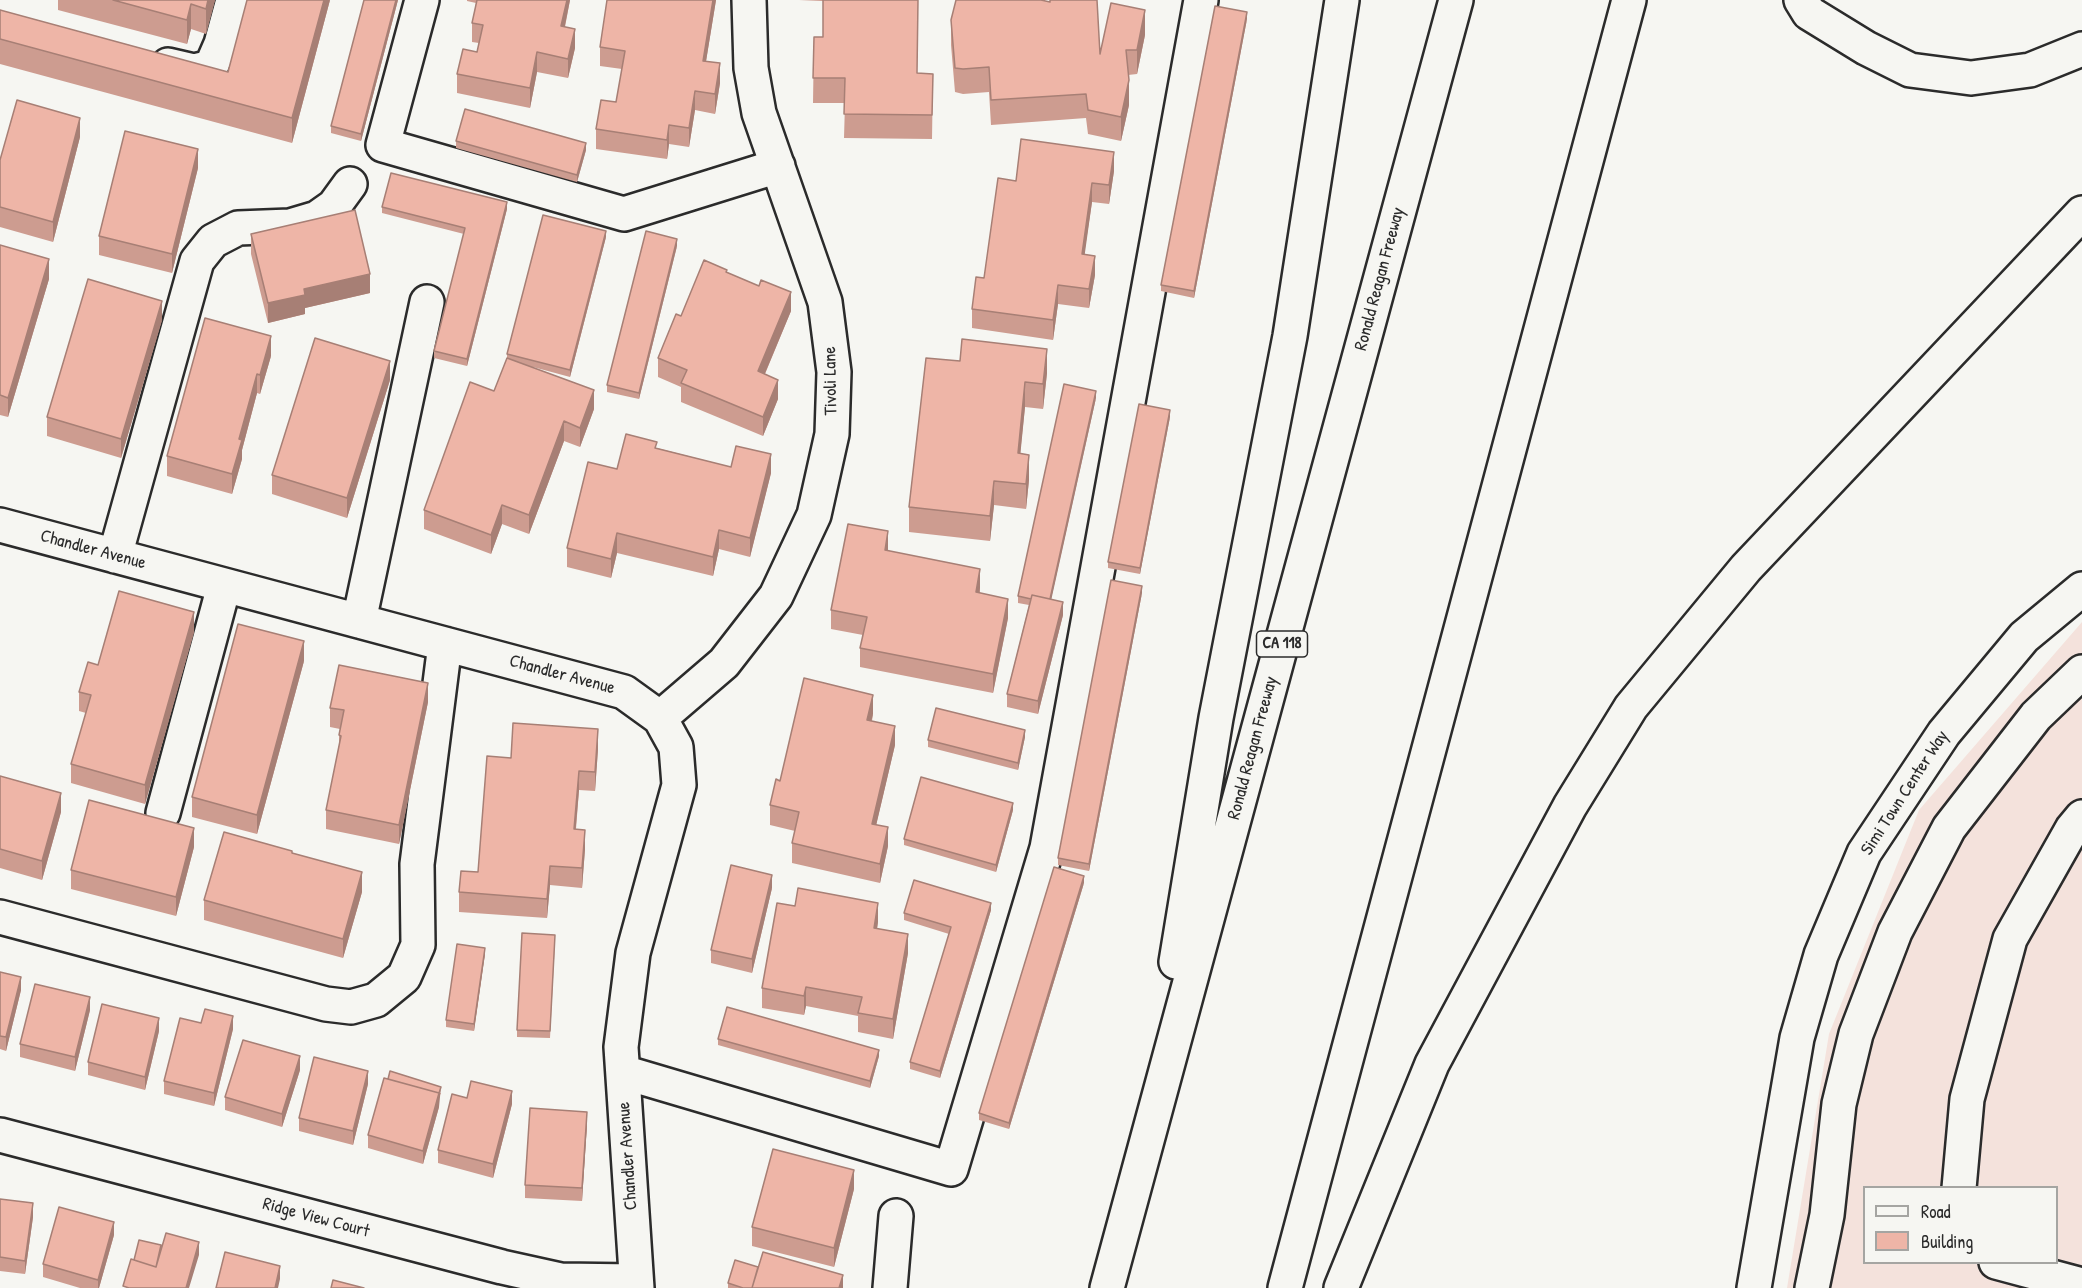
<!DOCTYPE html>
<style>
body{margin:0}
#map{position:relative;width:2082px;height:1288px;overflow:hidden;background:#f6f6f2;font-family:"Patrick Hand",sans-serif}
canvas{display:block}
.legend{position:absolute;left:1863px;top:1186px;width:195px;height:78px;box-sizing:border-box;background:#f6f6f2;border:2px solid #a5a5a2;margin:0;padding:8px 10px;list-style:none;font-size:18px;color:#2b2b2b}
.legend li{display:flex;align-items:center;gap:12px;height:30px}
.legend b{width:30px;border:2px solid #a5a5a2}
</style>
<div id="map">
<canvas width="2082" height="1288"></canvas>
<ul class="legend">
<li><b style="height:8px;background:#f6f6f2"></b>Road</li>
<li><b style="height:16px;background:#eeb5a7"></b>Building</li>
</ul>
</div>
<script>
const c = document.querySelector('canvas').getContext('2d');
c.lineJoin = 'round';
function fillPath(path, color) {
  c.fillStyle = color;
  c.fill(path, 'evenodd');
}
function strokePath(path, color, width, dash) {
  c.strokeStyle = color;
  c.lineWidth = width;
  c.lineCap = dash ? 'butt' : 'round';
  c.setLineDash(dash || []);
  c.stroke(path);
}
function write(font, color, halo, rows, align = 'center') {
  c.font = font + ' "Patrick Hand",sans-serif';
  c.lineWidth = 4.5;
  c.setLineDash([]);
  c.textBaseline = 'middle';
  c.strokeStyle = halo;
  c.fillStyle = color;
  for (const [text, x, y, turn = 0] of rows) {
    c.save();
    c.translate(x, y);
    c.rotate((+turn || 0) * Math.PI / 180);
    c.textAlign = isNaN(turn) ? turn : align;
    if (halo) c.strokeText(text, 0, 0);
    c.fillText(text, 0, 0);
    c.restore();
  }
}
const built = new Path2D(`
 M 2082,622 L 2082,1288 L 1787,1288 L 1829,1034 L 1919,810 ZM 1864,1188 L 2056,1188 L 2056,1262 L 1864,1262 Z`);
const minor = new Path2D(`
 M 422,0 L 383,145 L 624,214 L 778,166
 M 168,65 L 194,71 L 211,67 L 221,44 L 233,0
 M 0,525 L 624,692 L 660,718 L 676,747 L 679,785 L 633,953 L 621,1047 L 637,1288
 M 115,556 L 197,261 L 213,241 L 238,228 L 290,226 L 317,218 L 334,206 L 350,184
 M 359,621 L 427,302
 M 660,718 L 724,663 L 776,596 L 814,515 L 832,434 L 834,372 L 825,302 L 759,113 L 751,68 L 749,0
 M 163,813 L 224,586
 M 0,917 L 326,1004 L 351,1007 L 376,1000 L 404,977 L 418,945 L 417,864 L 445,644
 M 623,1072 L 951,1169 L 1047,848 L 1201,0
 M 0,1135 L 502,1267 L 561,1280 L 636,1281
 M 1959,1188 L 1967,1099 L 2010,939 L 2072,829 L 2082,817
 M 1996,1262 L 2082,1285
 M 890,1288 L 896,1216
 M 1754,1288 L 1797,1038 L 1821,955 L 1864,853 L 1944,733 L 2024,637 L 2082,589
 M 1812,1288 L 1827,1215 L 1839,1104 L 1856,1034 L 1895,932 L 1949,828 L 2036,716 L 2082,672`);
const highway = new Path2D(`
 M 1801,0 L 1809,13 L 1866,48 L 1910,70 L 1971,78 L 2030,70 L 2082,49
 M 1176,962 L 1216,718 L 1290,336 L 1342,0
 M 1107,1288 L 1456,0
 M 1285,1288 L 1629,0
 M 1341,1288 L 1432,1064 L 1570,806 L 1631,707 L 1746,568 L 2082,213`);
const wall = new Path2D(`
 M 58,0 L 215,0 L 206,34 L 191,29 L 187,44 L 58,10 Z
 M 330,0 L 292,143 L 0,64 L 0,10 L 228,72 Z
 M 364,0 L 398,0 L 361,141 L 331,133 L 331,126 Z
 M 467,0 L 570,0 L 565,27 L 575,48 L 568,78 L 537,72 L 530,108 L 457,93 L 457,74 L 477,52 L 479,43 L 472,42 L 472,23 L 476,3 L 467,1 Z
 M 628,0 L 716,0 L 706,61 L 720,83 L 715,114 L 695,110 L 689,147 L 669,144 L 667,159 L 596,149 L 596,129 L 616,102 L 622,69 L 600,66 L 600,47 Z
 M 799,0 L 918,0 L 917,73 L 933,74 L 932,139 L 844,138 L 845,103 L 813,103 L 814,37 L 823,37 L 823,1 Z
 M 1247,19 L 1194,298 L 1161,291 L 1161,285 Z
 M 951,20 L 1100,54 L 1145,35 L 1137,74 L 1128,75 L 1129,105 L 1121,141 L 1088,134 L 1086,118 L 991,125 L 989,92 L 963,94 L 955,92 L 951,45 Z
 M 80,137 L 53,242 L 0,227 L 0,160 Z
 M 456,141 L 586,150 L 577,182 L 456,148 Z
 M 198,168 L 172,273 L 99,255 L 99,236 Z
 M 1114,171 L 1109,204 L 1092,202 L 1084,255 L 1095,275 L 1089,308 L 1058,304 L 1053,340 L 972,328 L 972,309 L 984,278 L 1016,181 Z
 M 382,207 L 507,209 L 467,366 L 434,358 L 434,351 L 464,234 L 382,213 Z
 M 251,234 L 370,293 L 305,308 L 305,314 L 268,323 L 251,254 Z
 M 606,237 L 570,377 L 533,367 L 594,409 L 580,447 L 564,441 L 529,534 L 502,524 L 491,554 L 424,529 L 424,510 L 494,391 L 507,358 L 507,354 Z
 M 0,245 L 49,279 L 8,417 L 0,415 Z
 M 677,246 L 639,399 L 607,392 L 607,385 Z
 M 727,272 L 791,311 L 765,374 L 778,399 L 763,436 L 681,402 L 681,387 L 658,377 L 658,358 L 681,316 Z
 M 162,320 L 121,458 L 47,436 L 47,417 Z
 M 271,356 L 260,394 L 257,393 L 242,450 L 242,459 L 232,494 L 167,476 L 167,456 Z
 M 926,358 L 1047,373 L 1043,409 L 1025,407 L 1020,454 L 1029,480 L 1026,509 L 994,505 L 990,541 L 909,532 L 909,507 Z
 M 390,380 L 347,518 L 272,494 L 272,475 Z
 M 1096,398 L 1051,599 L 1063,615 L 1038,714 L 1007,707 L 1007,694 L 1029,605 L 1018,603 L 1018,596 Z
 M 1170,417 L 1140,574 L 1108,568 L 1108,562 Z
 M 657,448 L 731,467 L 771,473 L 750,557 L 719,549 L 713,576 L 617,553 L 611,578 L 567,567 L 567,548 L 617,469 Z
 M 888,551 L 980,588 L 980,593 L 1008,618 L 993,693 L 860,667 L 860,648 L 863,635 L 831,629 L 831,610 Z
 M 1142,593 L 1089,871 L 1058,865 L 1058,858 Z
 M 194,632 L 145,804 L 71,783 L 71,764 L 86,713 L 79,711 L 79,692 L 98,665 Z
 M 304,661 L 257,834 L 192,817 L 192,797 Z
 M 428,702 L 399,844 L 326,829 L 326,810 L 339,747 L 339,735 L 340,729 L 330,727 L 330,708 Z
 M 873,714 L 872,721 L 895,745 L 876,825 L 888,846 L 880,883 L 792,863 L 792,843 L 795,831 L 770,825 L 770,805 L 780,781 Z
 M 1025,737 L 1018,770 L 928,747 L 928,740 Z
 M 598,749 L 595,791 L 579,790 L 576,829 L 585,849 L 582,888 L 550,885 L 547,918 L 459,912 L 459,892 L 478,872 L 511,758 Z
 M 0,776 L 61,812 L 42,880 L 0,868 Z
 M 1013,810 L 996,872 L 904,845 L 904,839 Z
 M 194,847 L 176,916 L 71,889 L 71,870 Z
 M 292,853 L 362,892 L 343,958 L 204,920 L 204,900 Z
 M 1084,883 L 1009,1129 L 979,1120 L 979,1113 Z
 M 772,888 L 752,973 L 711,963 L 711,950 Z
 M 991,910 L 940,1078 L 910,1069 L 910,1062 L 949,934 L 904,920 L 904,913 Z
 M 878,922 L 877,929 L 908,953 L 893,1039 L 858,1032 L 858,1016 L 806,1006 L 804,1015 L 762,1008 L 762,988 Z
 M 555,941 L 550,1038 L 517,1037 L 517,1030 Z
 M 485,954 L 474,1031 L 446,1027 L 446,1020 Z
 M 0,972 L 21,990 L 6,1051 L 0,1049 Z
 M 90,1010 L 75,1071 L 20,1057 L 20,1044 Z
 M 201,1023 L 233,1029 L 214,1106 L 164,1094 L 164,1081 Z
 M 159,1031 L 145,1090 L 88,1075 L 88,1062 Z
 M 718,1039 L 879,1056 L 870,1088 L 718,1045 Z
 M 300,1070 L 282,1127 L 225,1110 L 225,1097 Z
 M 388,1079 L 441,1093 L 439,1097 L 439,1107 L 423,1164 L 368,1148 L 368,1135 Z
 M 368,1084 L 353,1145 L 299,1131 L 299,1118 Z
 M 467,1098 L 512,1104 L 493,1178 L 438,1163 L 438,1150 Z
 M 587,1125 L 582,1201 L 525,1198 L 525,1185 Z
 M 854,1189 L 834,1267 L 752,1246 L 752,1227 Z
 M 0,1199 L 33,1217 L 25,1274 L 0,1271 Z
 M 114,1235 L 99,1288 L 80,1288 L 43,1277 L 43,1264 Z
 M 758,1267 L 843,1288 L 728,1288 L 728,1283 Z`);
const shadedWall = new Path2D(`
 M 208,0 L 215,0 L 206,34 L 206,9 Z
 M 324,0 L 330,0 L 292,143 L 292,118 Z
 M 396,0 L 398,0 L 361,141 L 361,134 Z
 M 567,0 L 570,0 L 561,45 L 561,26 Z
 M 713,0 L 716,0 L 703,80 L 703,61 Z
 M 191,4 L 191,29 L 187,44 L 187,20 Z
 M 1145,10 L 1145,35 L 1137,74 L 1137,50 Z
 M 1247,12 L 1247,19 L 1194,298 L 1194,291 Z
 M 575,29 L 575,48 L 568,78 L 568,59 Z
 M 537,52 L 537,72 L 530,108 L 530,88 Z
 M 720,63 L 720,83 L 715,114 L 715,94 Z
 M 1129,80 L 1129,105 L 1121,141 L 1121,117 Z
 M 695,91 L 695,110 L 689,147 L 689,128 Z
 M 80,118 L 80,137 L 53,242 L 53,222 Z
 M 669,125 L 669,144 L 667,159 L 667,140 Z
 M 586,143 L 586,150 L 577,182 L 577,175 Z
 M 198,149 L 198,168 L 172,273 L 172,254 Z
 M 1114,152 L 1114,171 L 1109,204 L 1109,185 Z
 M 1092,183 L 1092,202 L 1082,274 L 1082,254 Z
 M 507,202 L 507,209 L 467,366 L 467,359 Z
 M 606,231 L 606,237 L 570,377 L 570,370 Z
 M 677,239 L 677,246 L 639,399 L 639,393 Z
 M 1095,256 L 1095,275 L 1089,308 L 1089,289 Z
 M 49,259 L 49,279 L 8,417 L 8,398 Z
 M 370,274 L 370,293 L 305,308 L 305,314 L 268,323 L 268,303 L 304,289 Z
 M 1058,285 L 1058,304 L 1053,340 L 1053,320 Z
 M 791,292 L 791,311 L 758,390 L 758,371 Z
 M 162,301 L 162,320 L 121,458 L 121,439 Z
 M 271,336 L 271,356 L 260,394 L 260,375 Z
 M 1047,349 L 1047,373 L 1043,409 L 1043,384 Z
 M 390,361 L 390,380 L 347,518 L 347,498 Z
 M 257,374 L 257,393 L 242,450 L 242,459 L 232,494 L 232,474 L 239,439 Z
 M 778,380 L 778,399 L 763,436 L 763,417 Z
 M 1025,382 L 1025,407 L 1018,478 L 1018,453 Z
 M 594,390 L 594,409 L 580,447 L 580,428 Z
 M 1096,391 L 1096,398 L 1049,610 L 1049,603 Z
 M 1170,410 L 1170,417 L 1140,574 L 1140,568 Z
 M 564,421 L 564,441 L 529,534 L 529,515 Z
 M 771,454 L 771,473 L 750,557 L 750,538 Z
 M 1029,455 L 1029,480 L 1026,509 L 1026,484 Z
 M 994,481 L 994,505 L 990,541 L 990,516 Z
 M 502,505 L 502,524 L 491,554 L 491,535 Z
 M 719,530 L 719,549 L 713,576 L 713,557 Z
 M 888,531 L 888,550 L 885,570 L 885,550 Z
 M 617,533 L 617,553 L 611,578 L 611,559 Z
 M 980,569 L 980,588 L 976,612 L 976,592 Z
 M 1142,586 L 1142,593 L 1089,871 L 1089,864 Z
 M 1008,599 L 1008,618 L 993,693 L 993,674 Z
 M 1063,602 L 1063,615 L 1038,714 L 1038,701 Z
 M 194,612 L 194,632 L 145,804 L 145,785 Z
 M 304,641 L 304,661 L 257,834 L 257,815 Z
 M 428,683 L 428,702 L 399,844 L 399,825 Z
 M 873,695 L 873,714 L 867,739 L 867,720 Z
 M 895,726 L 895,745 L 872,843 L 872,824 Z
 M 598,729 L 598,749 L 595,791 L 595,772 Z
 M 1025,730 L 1025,737 L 1018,770 L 1018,763 Z
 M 579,771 L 579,790 L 574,848 L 574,829 Z
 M 61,793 L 61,812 L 42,880 L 42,861 Z
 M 1013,803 L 1013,810 L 996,872 L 996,865 Z
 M 888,827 L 888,846 L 880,883 L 880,864 Z
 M 194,828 L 194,847 L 176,916 L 176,897 Z
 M 585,830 L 585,849 L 582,888 L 582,868 Z
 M 550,866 L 550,885 L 547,918 L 547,899 Z
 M 362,872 L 362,892 L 343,958 L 343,939 Z
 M 772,875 L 772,888 L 752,973 L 752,959 Z
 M 1084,876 L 1084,883 L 1009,1129 L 1009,1123 Z
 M 878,903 L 878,922 L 874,947 L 874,928 Z
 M 991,903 L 991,910 L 940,1078 L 940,1071 Z
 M 908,934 L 908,953 L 893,1039 L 893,1019 Z
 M 485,948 L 485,954 L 474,1031 L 474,1024 Z
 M 21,977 L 21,990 L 6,1051 L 6,1037 Z
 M 806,987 L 806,1006 L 804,1015 L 804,996 Z
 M 90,997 L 90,1010 L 75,1071 L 75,1057 Z
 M 233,1016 L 233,1029 L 214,1106 L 214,1093 Z
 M 159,1018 L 159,1031 L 145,1090 L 145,1077 Z
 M 879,1050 L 879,1056 L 870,1088 L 870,1081 Z
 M 300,1056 L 300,1070 L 282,1127 L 282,1114 Z
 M 368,1071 L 368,1084 L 353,1145 L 353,1131 Z
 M 441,1087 L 439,1107 L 423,1164 L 423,1151 Z
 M 512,1091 L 512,1104 L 493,1178 L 493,1164 Z
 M 587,1112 L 587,1125 L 582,1201 L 582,1188 Z
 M 854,1170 L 854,1189 L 834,1267 L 834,1248 Z
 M 33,1203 L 33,1217 L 25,1274 L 25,1261 Z
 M 114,1222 L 114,1235 L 99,1288 L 98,1288 L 98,1280 Z
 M 199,1242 L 199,1255 L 189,1288 L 186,1288 Z
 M 280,1266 L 280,1279 L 278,1288 L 275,1288 Z
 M 843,1275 L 843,1288 L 839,1288 Z`);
const building = new Path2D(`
 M 113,0 L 208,0 L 206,9 L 191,4 L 187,20 Z
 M 247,0 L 324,0 L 292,118 L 0,39 L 0,10 L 228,72 Z
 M 364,0 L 396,0 L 361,134 L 331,126 Z
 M 477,0 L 567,0 L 561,26 L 575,29 L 568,59 L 537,52 L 530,88 L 457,74 L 463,49 L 477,52 L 483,25 L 472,23 Z
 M 607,0 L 713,0 L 703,61 L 720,63 L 715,94 L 695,91 L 689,128 L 669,125 L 667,140 L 596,129 L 601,100 L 616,102 L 625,51 L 600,47 Z
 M 823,0 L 918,0 L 917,73 L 933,74 L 932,115 L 844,114 L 845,78 L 813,78 L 814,37 L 823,37 Z
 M 956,0 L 1041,0 L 1050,2 L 1050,0 L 1097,0 L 1100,54 L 1111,3 L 1145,10 L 1137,50 L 1126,50 L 1129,80 L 1121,117 L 1088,110 L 1086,94 L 991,100 L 989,67 L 963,69 L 955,68 L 951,20 Z
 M 1215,6 L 1247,12 L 1194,291 L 1161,285 Z
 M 17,100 L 80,118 L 53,222 L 0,207 L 0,160 Z
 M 465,109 L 586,143 L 577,175 L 456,141 Z
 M 125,131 L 198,149 L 172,254 L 99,236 Z
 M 1021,139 L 1114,152 L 1109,185 L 1092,183 L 1082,254 L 1095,256 L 1089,289 L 1058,285 L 1053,320 L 972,309 L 976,277 L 984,278 L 998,178 L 1016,181 Z
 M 391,173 L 507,202 L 467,359 L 434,351 L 465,228 L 382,207 Z
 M 355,210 L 370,274 L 304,289 L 305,295 L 268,303 L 251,234 Z
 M 543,215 L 606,231 L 570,370 L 507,354 Z
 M 646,231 L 677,239 L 639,393 L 607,385 Z
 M 0,245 L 49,259 L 8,398 L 0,395 Z
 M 704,260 L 727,270 L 726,272 L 759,286 L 761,280 L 791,292 L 758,371 L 778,380 L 763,417 L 681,383 L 687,370 L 658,358 L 676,314 L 681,316 Z
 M 88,279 L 162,301 L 121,439 L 47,417 Z
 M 205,318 L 271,336 L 260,375 L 257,374 L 239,439 L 242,440 L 232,474 L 167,456 Z
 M 315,338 L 390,361 L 347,498 L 272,475 Z
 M 962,339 L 1047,349 L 1043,384 L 1025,382 L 1018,453 L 1029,455 L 1026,484 L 994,481 L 990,516 L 909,507 L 926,358 L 960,361 Z
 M 507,358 L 594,390 L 580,428 L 564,421 L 529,515 L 502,505 L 491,535 L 424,510 L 470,382 L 494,391 Z
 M 1064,384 L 1096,391 L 1050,599 L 1032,595 L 1031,599 L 1018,596 Z
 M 1139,404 L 1170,410 L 1140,568 L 1108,562 Z
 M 626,434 L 657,442 L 655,448 L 731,467 L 736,446 L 771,454 L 750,538 L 719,530 L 713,557 L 617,533 L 611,559 L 567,548 L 588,462 L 617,469 Z
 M 848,524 L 888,531 L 885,550 L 980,569 L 976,592 L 1008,599 L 993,674 L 860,648 L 867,617 L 831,610 Z
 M 1111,580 L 1142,586 L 1089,864 L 1058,858 Z
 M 119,591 L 194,612 L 145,785 L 71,764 L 91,695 L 79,692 L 88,662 L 98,665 Z
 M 1032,595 L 1063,602 L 1038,701 L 1007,694 Z
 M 238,624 L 304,641 L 257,815 L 192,797 Z
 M 339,665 L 428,683 L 399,825 L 326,810 L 341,736 L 339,735 L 344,710 L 330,708 Z
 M 804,678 L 873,695 L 867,720 L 895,726 L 872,824 L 888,827 L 880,864 L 792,843 L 799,812 L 770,805 L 776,779 L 780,781 Z
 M 936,708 L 1025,730 L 1018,763 L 928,740 Z
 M 513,723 L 598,729 L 595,772 L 579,771 L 574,829 L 585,830 L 582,868 L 550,866 L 547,899 L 459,892 L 461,871 L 478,872 L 487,756 L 511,758 Z
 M 0,776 L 61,793 L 42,861 L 0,849 Z
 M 921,777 L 1013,803 L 996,865 L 904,839 Z
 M 89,800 L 194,828 L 176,897 L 71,870 Z
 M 224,832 L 292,851 L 292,853 L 362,872 L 343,939 L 204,900 Z
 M 731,865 L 772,875 L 752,959 L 711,950 Z
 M 1054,867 L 1084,876 L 1009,1123 L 979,1113 Z
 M 914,880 L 991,903 L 940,1071 L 910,1062 L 951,927 L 904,913 Z
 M 798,888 L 878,903 L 874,928 L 908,934 L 893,1019 L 858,1013 L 862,997 L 806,987 L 804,996 L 762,988 L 777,903 L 795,906 Z
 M 522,933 L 555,935 L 550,1031 L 517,1030 Z
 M 457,944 L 485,948 L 474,1024 L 446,1020 Z
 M 0,972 L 21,977 L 6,1037 L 0,1036 Z
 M 35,984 L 90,997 L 75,1057 L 20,1044 Z
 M 102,1004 L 159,1018 L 145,1077 L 88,1062 Z
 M 727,1007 L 879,1050 L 870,1081 L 718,1039 Z
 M 205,1009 L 233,1016 L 214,1093 L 164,1081 L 180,1018 L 201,1023 Z
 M 243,1040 L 300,1056 L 282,1114 L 225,1097 Z
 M 314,1057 L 368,1071 L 353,1131 L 299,1118 Z
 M 390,1071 L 441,1087 L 439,1093 L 388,1079 Z
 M 384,1078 L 439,1093 L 423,1151 L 368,1135 Z
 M 471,1081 L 512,1091 L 493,1164 L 438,1150 L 452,1094 L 467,1098 Z
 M 530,1108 L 587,1112 L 582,1188 L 525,1185 Z
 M 773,1149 L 854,1170 L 834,1248 L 752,1227 Z
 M 0,1199 L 33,1203 L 25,1261 L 0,1257 Z
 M 59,1207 L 114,1222 L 98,1280 L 43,1264 Z
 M 166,1233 L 199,1242 L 186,1288 L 129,1288 L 123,1286 L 131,1259 L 156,1267 Z
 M 139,1240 L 161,1245 L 156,1267 L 134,1260 Z
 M 225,1252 L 280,1266 L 275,1288 L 216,1288 Z
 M 763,1252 L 843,1275 L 839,1288 L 752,1288 Z
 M 735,1260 L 758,1267 L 752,1288 L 743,1288 L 728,1283 Z
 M 333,1280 L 364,1288 L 331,1288 Z`);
const shields = [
 [1282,644,51]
];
const shieldNames = [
 ["CA 118",1282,644]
];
const streetNames = [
 ["Ronald Reagan Freeway",1380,279,-75],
 ["Tivoli Lane",831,381,-91],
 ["Chandler Avenue",93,550,15],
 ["Chandler Avenue",562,675,15],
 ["Ronald Reagan Freeway",1253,748,-75],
 ["Simi Town Center Way",1905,793,-57],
 ["Chandler Avenue",628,1156,-94],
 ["Ridge View Court",316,1218,15]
];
fillPath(built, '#f4e2dc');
strokePath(minor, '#2b2b2b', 38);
strokePath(highway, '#2b2b2b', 38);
strokePath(minor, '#f6f6f2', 33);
strokePath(highway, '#f6f6f2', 33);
fillPath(wall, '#cd9c90');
fillPath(shadedWall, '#a77f75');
fillPath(building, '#eeb5a7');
strokePath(building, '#a77f75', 1.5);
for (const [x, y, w] of shields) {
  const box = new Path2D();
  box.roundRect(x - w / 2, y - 13, w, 26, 4.5);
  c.fillStyle = '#f6f6f2';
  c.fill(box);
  strokePath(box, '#2b2b2b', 1.5);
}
write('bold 16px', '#2b2b2b', null, shieldNames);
write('18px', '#2b2b2b', '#f6f6f2', streetNames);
</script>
